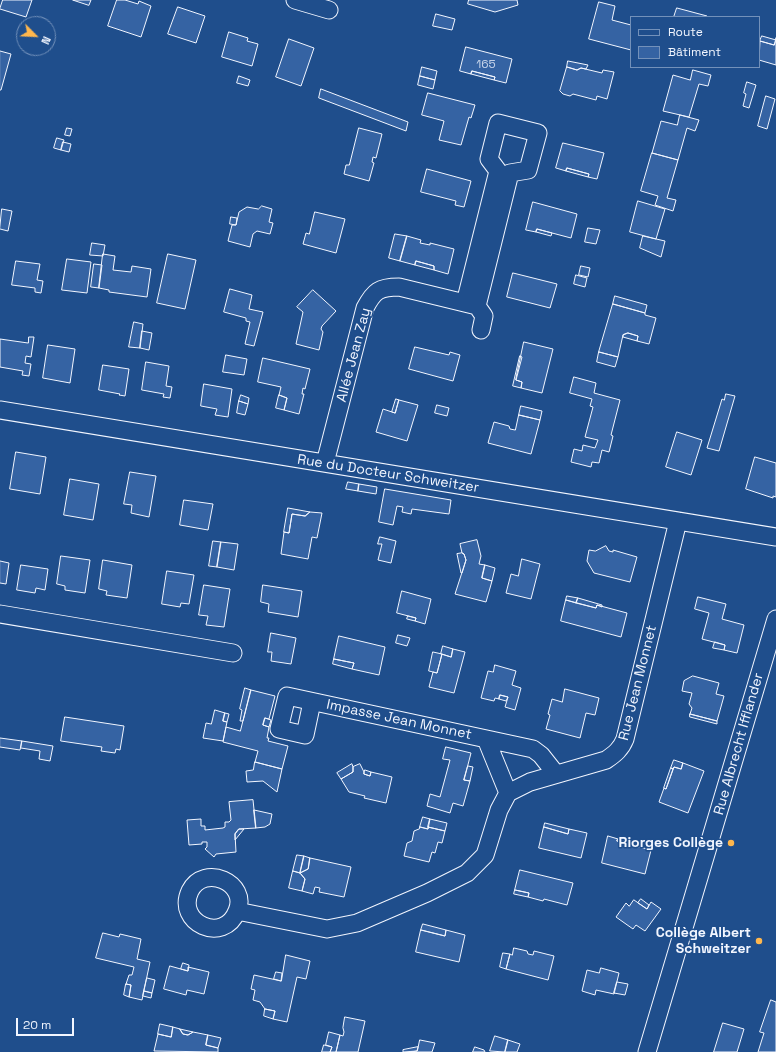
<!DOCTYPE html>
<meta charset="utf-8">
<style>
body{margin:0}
#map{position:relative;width:776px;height:1052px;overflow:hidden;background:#1f4e8c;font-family:"Space Grotesk",sans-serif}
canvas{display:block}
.legend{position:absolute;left:630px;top:16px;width:130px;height:52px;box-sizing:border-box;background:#1f4e8c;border:1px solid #7391ba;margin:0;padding:5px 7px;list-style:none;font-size:12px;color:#f2f6ff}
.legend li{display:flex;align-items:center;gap:8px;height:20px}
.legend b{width:20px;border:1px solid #7391ba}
.north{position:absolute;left:16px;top:16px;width:40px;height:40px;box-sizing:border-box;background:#1f4e8c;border:1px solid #7391ba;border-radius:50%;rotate:114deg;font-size:11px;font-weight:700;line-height:16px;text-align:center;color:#f2f6ff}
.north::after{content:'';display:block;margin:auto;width:14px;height:18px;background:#ffb74d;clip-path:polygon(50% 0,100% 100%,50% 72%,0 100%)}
.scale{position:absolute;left:16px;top:1018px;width:58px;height:18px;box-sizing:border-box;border:2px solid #f2f6ff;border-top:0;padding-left:5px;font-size:12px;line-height:14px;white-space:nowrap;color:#f2f6ff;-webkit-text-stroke:3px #1f4e8c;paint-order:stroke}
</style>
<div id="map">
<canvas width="776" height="1052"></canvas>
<ul class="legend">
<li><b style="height:5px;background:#1f4e8c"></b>Route</li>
<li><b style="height:11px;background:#3563a3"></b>Bâtiment</li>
</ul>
<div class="north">N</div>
<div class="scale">20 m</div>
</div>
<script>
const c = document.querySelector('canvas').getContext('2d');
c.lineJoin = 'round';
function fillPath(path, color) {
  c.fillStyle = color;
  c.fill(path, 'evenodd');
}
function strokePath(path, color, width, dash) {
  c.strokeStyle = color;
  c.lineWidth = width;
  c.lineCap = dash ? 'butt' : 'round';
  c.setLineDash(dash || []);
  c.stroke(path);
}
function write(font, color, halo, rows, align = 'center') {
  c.font = font + ' "Space Grotesk",sans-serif';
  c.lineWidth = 3;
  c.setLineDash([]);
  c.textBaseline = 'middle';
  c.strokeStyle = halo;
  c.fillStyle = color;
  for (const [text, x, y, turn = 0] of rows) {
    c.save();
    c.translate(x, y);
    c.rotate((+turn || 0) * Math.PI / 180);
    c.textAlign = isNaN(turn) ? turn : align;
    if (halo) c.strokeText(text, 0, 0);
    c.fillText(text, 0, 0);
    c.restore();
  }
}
const building = new Path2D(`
 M 3,0 L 32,0 L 26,17 L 0,9 Z
 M 73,0 L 91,0 L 89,5 Z
 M 117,0 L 125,0 L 138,4 L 139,1 L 151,6 L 141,37 L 108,26 Z
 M 469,0 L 517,0 L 518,5 L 495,12 L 468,4 Z
 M 599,2 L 615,6 L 612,20 L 631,25 L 631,50 L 589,39 Z
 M 178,7 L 205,16 L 196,43 L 168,34 Z
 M 677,8 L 707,16 L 707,17 L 674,17 Z
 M 436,14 L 455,19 L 452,30 L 433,26 Z
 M 229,32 L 248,38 L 247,41 L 258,44 L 252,66 L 222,57 Z
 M 762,36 L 776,40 L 774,45 L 760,41 Z
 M 776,38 L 776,65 L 759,60 L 760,41 L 774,45 Z
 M 289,39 L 314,48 L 301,86 L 276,77 Z
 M 466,47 L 512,59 L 506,83 L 494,80 L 495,77 L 472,71 L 471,74 L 460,71 Z
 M 0,51 L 11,54 L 1,90 L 0,90 Z
 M 568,61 L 588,65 L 586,69 L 581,68 L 577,70 L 567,67 Z
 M 422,67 L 437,71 L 435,80 L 420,76 Z
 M 567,67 L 577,70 L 581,68 L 602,73 L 603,70 L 614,72 L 607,99 L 597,96 L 596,100 L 573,94 L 570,96 L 563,94 L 560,91 Z
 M 693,70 L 711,75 L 708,86 L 699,84 L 689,117 L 663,111 L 673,75 L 690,80 Z
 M 472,71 L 495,77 L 494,80 L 471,74 Z
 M 239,76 L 250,80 L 248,86 L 237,83 Z
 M 420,76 L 435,80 L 433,89 L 418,85 Z
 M 747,82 L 756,85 L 749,108 L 743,106 L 746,94 L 744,93 Z
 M 321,89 L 408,122 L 406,131 L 319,98 Z
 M 428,93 L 475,105 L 471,118 L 469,117 L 461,145 L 439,140 L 444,121 L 422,115 Z
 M 766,96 L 775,99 L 767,129 L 758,126 Z
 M 680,115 L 699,120 L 695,131 L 687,128 L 678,160 L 652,153 L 661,121 L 677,125 Z
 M 67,128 L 72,129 L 70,136 L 65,135 Z
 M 359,128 L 382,134 L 376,158 L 373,157 L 372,162 L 374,163 L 369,181 L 344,174 L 346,165 L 349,165 Z
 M 57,138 L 64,140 L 61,150 L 54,148 Z
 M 63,142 L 71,144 L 69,152 L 61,150 Z
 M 563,143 L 604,153 L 597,179 L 588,177 L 589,174 L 567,168 L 566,171 L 556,168 Z
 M 652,153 L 678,160 L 667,198 L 676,200 L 673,211 L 655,205 L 658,196 L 641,191 Z
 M 567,168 L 589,174 L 588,177 L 566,171 Z
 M 427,169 L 471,181 L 464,207 L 455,205 L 456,201 L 421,192 Z
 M 638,201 L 665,209 L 656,239 L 630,232 Z
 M 533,202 L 577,214 L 571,238 L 537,229 L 536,232 L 526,230 Z
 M 262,206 L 272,209 L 269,222 L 273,223 L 270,234 L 257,231 L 253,234 L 250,247 L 228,241 L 232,225 L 236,225 L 239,212 L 247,207 L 258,209 Z
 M 2,209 L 12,211 L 8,231 L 0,229 Z
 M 315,212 L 345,219 L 336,253 L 303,244 L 306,233 L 309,234 Z
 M 231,217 L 237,218 L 236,225 L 230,224 Z
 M 588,228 L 600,230 L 596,244 L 585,242 Z
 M 537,229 L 552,233 L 551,236 L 536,232 Z
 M 395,234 L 407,236 L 400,261 L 389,258 Z
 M 407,236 L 421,240 L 420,243 L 430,245 L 430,243 L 454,249 L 448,274 L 434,270 L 434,266 L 416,261 L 415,265 L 400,261 Z
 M 643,236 L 665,241 L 661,257 L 640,248 Z
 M 92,243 L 105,245 L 103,256 L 90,255 Z
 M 103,254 L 115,256 L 113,270 L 131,272 L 132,266 L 151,269 L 147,297 L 109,292 L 109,290 L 99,288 Z
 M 168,254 L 196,260 L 185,309 L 157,303 Z
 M 67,259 L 91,262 L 87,293 L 62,290 Z
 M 16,261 L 40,264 L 37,280 L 43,281 L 41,293 L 35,292 L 35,288 L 12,285 Z
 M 416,261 L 434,266 L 434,270 L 415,265 Z
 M 94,264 L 102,265 L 99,288 L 91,287 Z
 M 581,266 L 590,268 L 588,277 L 579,275 Z
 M 513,273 L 557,284 L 550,308 L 507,297 Z
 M 576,275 L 587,278 L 585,287 L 574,284 Z
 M 230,289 L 252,295 L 249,309 L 263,312 L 254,346 L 245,344 L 250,322 L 246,321 L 246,318 L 224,312 Z
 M 313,290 L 336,311 L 322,326 L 321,329 L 323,332 L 319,350 L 296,344 L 303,312 L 297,307 Z
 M 615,296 L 647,305 L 645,313 L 613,304 Z
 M 613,304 L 645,313 L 645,315 L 656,318 L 649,344 L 637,341 L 638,336 L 628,333 L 623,335 L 618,357 L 599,352 Z
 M 134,322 L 143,324 L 140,348 L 129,347 Z
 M 142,331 L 152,333 L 149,350 L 140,348 Z
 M 628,333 L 638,336 L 637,341 L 623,337 L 623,335 Z
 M 29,337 L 34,337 L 31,357 L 26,356 L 25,363 L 31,364 L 29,376 L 22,375 L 23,371 L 0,367 L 0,339 L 28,343 Z
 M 524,342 L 553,349 L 542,393 L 521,388 L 522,382 L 516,380 Z
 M 48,345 L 75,349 L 70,383 L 43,378 Z
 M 415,347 L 449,355 L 450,352 L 460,355 L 453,381 L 409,369 Z
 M 599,352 L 618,357 L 615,367 L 597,362 Z
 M 226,355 L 247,359 L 244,375 L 223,372 Z
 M 520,356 L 522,357 L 516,380 L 522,382 L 521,388 L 513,386 Z
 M 263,358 L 310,369 L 305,389 L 303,388 L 302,394 L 304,394 L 299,414 L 284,410 L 287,398 L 279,395 L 281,387 L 258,382 Z
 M 146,362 L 169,366 L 166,386 L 172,387 L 170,398 L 163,397 L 164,394 L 142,390 Z
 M 103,365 L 129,369 L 125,396 L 119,395 L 120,394 L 99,390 Z
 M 574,377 L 596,383 L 594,393 L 620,400 L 611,435 L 613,436 L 609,452 L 602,450 L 599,463 L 592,462 L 591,467 L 571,462 L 574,449 L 582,451 L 583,445 L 595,448 L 598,440 L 585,437 L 593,407 L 590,406 L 592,399 L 570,393 Z
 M 204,384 L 232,389 L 228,417 L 215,415 L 217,409 L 201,406 Z
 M 726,394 L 735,396 L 719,451 L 707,448 L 722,399 L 724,400 Z
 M 241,395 L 249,398 L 248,404 L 239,401 Z
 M 279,395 L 287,398 L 284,410 L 276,408 Z
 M 396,399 L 399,400 L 395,413 L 392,412 Z
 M 399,400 L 418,405 L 407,441 L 376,432 L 383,409 L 395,413 Z
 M 239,401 L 248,404 L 245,415 L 237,413 Z
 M 437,405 L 449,408 L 447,416 L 435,413 Z
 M 521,406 L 542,411 L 540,420 L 519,415 Z
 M 519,415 L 540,420 L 531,454 L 488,443 L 494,422 L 509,426 L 510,429 L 515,430 Z
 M 677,432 L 702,440 L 691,475 L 666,467 Z
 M 16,452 L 46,457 L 40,494 L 10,489 Z
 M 755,457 L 776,463 L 776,497 L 773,496 L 773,498 L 746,489 Z
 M 130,472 L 156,476 L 149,517 L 131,513 L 132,505 L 124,504 Z
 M 70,479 L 99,484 L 93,520 L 64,515 Z
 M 348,482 L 359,484 L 358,491 L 346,489 Z
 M 359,484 L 377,487 L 376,494 L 358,491 Z
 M 385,489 L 451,500 L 449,514 L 412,509 L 411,514 L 402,512 L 403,507 L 397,506 L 393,525 L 379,522 Z
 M 184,500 L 213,504 L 208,530 L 180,525 Z
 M 288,508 L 310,512 L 305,516 L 292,514 L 289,533 L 284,532 Z
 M 310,512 L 322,513 L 317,538 L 312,537 L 308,559 L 281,554 L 284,532 L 289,533 L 292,514 L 305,516 Z
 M 380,537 L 396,541 L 391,563 L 378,560 L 382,544 L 378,544 Z
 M 477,540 L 481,556 L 479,564 L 485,565 L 482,578 L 492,581 L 486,602 L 455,594 L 466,560 L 464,554 L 462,553 L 460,544 Z
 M 213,541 L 221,542 L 217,567 L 209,566 Z
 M 221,542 L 238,544 L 234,570 L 217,567 Z
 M 606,546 L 609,551 L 613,552 L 613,550 L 637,557 L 630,582 L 594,573 L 587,561 L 589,550 L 595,551 Z
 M 462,553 L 464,554 L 466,560 L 462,573 L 461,573 L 457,554 Z
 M 61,556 L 90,560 L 85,593 L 65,590 L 65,586 L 57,584 Z
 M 522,559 L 540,564 L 531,599 L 506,593 L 511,574 L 518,576 Z
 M 103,560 L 132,565 L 127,598 L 106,595 L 107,591 L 99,589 Z
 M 0,561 L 9,563 L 6,584 L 0,583 Z
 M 21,565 L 48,569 L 45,590 L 36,588 L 35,593 L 17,590 Z
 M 485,565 L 495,568 L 492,581 L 482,578 Z
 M 167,571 L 194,575 L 189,604 L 181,603 L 180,607 L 162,604 Z
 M 204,585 L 230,589 L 224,627 L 206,625 L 208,616 L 199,615 Z
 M 263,585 L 302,591 L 298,617 L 268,612 L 269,604 L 261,602 Z
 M 402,591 L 431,599 L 425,624 L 415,621 L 416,618 L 397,613 Z
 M 567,596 L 578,598 L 576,603 L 566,600 Z
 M 698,597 L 726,604 L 722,619 L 744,625 L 737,653 L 724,650 L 725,645 L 702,639 L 709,613 L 695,609 Z
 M 578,598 L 602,605 L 602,607 L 597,605 L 596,608 L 576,603 Z
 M 566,600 L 596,608 L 597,605 L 627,613 L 621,637 L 561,621 Z
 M 408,616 L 416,618 L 415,621 L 407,619 Z
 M 271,633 L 296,638 L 291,664 L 271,661 L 272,652 L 268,652 Z
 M 398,635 L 410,638 L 407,646 L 396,643 Z
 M 339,636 L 385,647 L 379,675 L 352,669 L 354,663 L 334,659 Z
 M 715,642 L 725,645 L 724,650 L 713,648 Z
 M 443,646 L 453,649 L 451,657 L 441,654 Z
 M 453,649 L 465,652 L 454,693 L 429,687 L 433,672 L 437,673 L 442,654 L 451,657 Z
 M 433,652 L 442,654 L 437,673 L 429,671 Z
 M 334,659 L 354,663 L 352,669 L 333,664 Z
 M 495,665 L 516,671 L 512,685 L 521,688 L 515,710 L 505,707 L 508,697 L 500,695 L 499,699 L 495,698 L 494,701 L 481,698 L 488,671 L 493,672 Z
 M 693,676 L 719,683 L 716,694 L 724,696 L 717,721 L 690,714 L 692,708 L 689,704 L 692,693 L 682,691 L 684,681 Z
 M 245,688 L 251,690 L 243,721 L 240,721 L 242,710 L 240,709 Z
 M 565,689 L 599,698 L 595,715 L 586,713 L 580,738 L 546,729 L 550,715 L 548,714 L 552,699 L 562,702 Z
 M 251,690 L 275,696 L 269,719 L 265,718 L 263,725 L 269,727 L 267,738 L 269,738 L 268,741 L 288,746 L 282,769 L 255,762 L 258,751 L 223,742 L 226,727 L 240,731 Z
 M 500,695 L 508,697 L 506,701 L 499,699 Z
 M 215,710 L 225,713 L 223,721 L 227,722 L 223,741 L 203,738 L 206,723 L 211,724 Z
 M 225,713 L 229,714 L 227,722 L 223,721 Z
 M 690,714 L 717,721 L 717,724 L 690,717 Z
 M 65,717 L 124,726 L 120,750 L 116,749 L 115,753 L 101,751 L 102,747 L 61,741 Z
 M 265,718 L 271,720 L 269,727 L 263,725 Z
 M 0,738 L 22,741 L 20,750 L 0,747 Z
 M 22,741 L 53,746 L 50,761 L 39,759 L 40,751 L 21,748 Z
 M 446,747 L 471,753 L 464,780 L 470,781 L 463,806 L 453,803 L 450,813 L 427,806 L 430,794 L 440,797 L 450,760 L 443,759 Z
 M 674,760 L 683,763 L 681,769 L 674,767 L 673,769 L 671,768 Z
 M 255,762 L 282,769 L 277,792 L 263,781 L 247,782 L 246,771 L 253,770 Z
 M 683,763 L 704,771 L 688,813 L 659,802 L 664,788 L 666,789 L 674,767 L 681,769 Z
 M 352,764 L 353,767 L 353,772 L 341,779 L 337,773 Z
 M 360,764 L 364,772 L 364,774 L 370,776 L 371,772 L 392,777 L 386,803 L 364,798 L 365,796 L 349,792 L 341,779 L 353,772 L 353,767 Z
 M 468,766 L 473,767 L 470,781 L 464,780 Z
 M 671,768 L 673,769 L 666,789 L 664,788 Z
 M 365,770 L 371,772 L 370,776 L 364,774 Z
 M 253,800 L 256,828 L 239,829 L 235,834 L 236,852 L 216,854 L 214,857 L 205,849 L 207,847 L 207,842 L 202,842 L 202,844 L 189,845 L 187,820 L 201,819 L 201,826 L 205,826 L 205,830 L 223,828 L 225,827 L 225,822 L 229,822 L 231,820 L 229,802 Z
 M 254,810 L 272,814 L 270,824 L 265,827 L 256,828 Z
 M 423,817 L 430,819 L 428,829 L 420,827 Z
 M 430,819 L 447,823 L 445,831 L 428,827 Z
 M 545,823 L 569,829 L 568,834 L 544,827 Z
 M 420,827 L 428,829 L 428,827 L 445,831 L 442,843 L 438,842 L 435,853 L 432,852 L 429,862 L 404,856 L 407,843 L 412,841 L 414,831 L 419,829 Z
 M 544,827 L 568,834 L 569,829 L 587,833 L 581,858 L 539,848 Z
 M 239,829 L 244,829 L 235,840 L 235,834 Z
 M 608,836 L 618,839 L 617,841 L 651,850 L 645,874 L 602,863 Z
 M 618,839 L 631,842 L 631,845 L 617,841 Z
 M 297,855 L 304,856 L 300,873 L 293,871 Z
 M 304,856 L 310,858 L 308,869 L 300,873 Z
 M 310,858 L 351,867 L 344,897 L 319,892 L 320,888 L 315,887 L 313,894 L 302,891 L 305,879 L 300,873 L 308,869 Z
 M 520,870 L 573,883 L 567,905 L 544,899 L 543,901 L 528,897 L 529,893 L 515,890 Z
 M 293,871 L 300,873 L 305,879 L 302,891 L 289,888 Z
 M 515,890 L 529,893 L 528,897 L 514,894 Z
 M 641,899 L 649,905 L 647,909 L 638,903 Z
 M 634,900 L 647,909 L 651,902 L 661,909 L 645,931 L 636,925 L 633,929 L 616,917 L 626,903 L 629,906 Z
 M 423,924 L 446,930 L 445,936 L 421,930 Z
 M 421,930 L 445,936 L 446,930 L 465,935 L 459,962 L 416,952 Z
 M 103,933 L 119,937 L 120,934 L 141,939 L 137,959 L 150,962 L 142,1000 L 129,997 L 131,985 L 126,984 L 129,975 L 132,975 L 134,967 L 96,958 Z
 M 514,948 L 527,951 L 528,954 L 533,955 L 534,951 L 554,956 L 548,980 L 506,969 L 510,954 L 512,955 Z
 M 503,953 L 510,954 L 506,969 L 500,967 Z
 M 286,955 L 310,961 L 306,979 L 297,977 L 287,1022 L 273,1019 L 275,1011 L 265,1009 L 260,1002 L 253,1000 L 255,990 L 251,989 L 254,975 L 281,981 Z
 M 183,963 L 189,965 L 188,971 L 181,969 Z
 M 170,966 L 188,971 L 188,967 L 209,972 L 204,994 L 187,990 L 186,995 L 164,989 Z
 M 601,968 L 619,973 L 614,994 L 596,990 L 595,995 L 582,991 L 587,970 L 599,973 Z
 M 276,972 L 282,973 L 281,981 L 274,979 Z
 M 147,978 L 155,980 L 152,993 L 144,991 Z
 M 617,982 L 628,984 L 625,995 L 614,993 Z
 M 126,984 L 131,985 L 129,997 L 124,995 Z
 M 144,991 L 152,993 L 151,998 L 143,996 Z
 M 771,1000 L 776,1002 L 776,1052 L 758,1052 L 764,1033 L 760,1032 Z
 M 265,1009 L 275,1011 L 273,1019 L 264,1016 Z
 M 345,1017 L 365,1021 L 358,1052 L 336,1052 L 340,1035 L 343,1036 L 344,1032 L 343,1028 Z
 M 723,1023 L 744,1029 L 737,1052 L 714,1052 Z
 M 160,1024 L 173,1027 L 171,1037 L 158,1034 Z
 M 173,1027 L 180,1029 L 183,1034 L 188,1035 L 193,1032 L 208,1035 L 206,1045 L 218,1048 L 218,1052 L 154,1051 L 158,1034 L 171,1037 Z
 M 180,1029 L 193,1032 L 188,1035 L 183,1034 Z
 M 329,1032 L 340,1035 L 336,1052 L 330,1052 L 332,1047 L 326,1045 Z
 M 208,1035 L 221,1038 L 218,1048 L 206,1045 Z
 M 495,1036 L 508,1040 L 505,1052 L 490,1051 Z
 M 420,1040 L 435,1043 L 432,1052 L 411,1052 L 417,1051 Z
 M 508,1040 L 520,1044 L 517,1052 L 505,1052 Z
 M 324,1045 L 332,1047 L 330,1052 L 322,1052 Z
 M 418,1047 L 417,1051 L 403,1052 L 403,1050 Z
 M 475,1047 L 484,1050 L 485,1052 L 473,1052 Z`);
const minor = new Path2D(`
 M 295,0 L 329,10
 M 465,303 L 498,171 L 489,159 L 498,123 L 538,133 L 528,170 L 510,173 L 477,306
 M 0,410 L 776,537
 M 325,463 L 365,308 C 374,291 379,287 399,287 L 477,306 L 484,316 L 481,330
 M 0,614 L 233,653
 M 312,702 L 305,735 L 279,729 L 287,696 L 533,749 L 541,755 L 556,774
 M 486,739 L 508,793
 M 237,911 C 249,883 204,863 190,891 C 175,923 224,945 237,911 L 327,929 L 357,923 L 427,893 L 467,873 L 485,855 L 499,810 L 508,793 L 530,782 L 606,760 C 615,754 621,749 625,739 L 678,521
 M 647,1052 L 776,619`);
const markers = [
 [731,843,4,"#ffb74d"],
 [759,941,4,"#ffb74d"]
];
const numberNames = [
 ["165",486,65]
];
const streetNames = [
 ["Allée Jean Zay",354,355,-75],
 ["Rue du Docteur Schweitzer",388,474,9],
 ["Rue Jean Monnet",638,683,-76],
 ["Impasse Jean Monnet",399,720,12],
 ["Rue Albrecht Ifflander",739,744,-74]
];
const poiNames = [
 ["Riorges Collège",723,843],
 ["Collège Albert",751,933],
 ["Schweitzer",751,949]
];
fillPath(building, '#3563a3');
strokePath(building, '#f2f6ff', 1);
strokePath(minor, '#f2f6ff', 19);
strokePath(minor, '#1f4e8c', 17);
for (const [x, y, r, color] of markers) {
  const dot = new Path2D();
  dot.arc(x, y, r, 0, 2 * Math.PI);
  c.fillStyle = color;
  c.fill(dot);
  strokePath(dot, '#1f4e8c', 1.5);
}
write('12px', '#c3d1e8', null, numberNames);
write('14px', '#f2f6ff', '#1f4e8c', streetNames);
write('bold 14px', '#f2f6ff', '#1f4e8c', poiNames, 'right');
</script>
